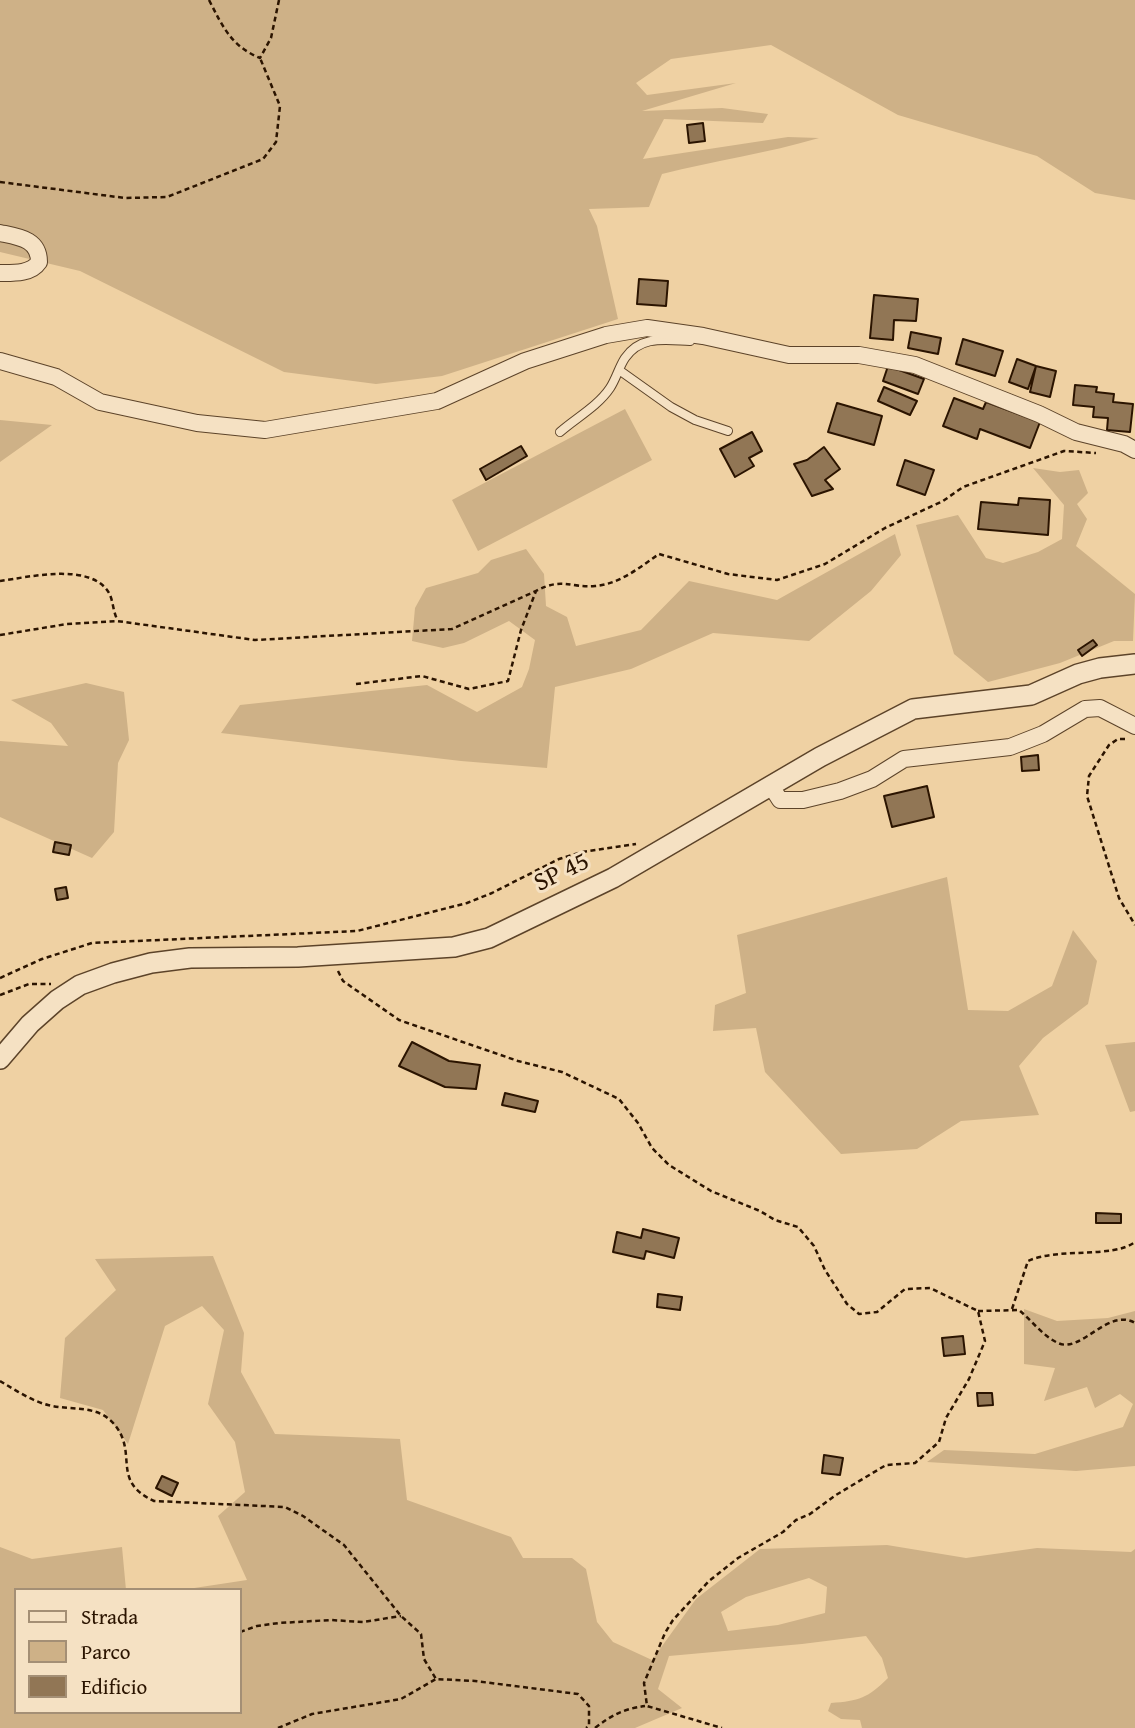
<!DOCTYPE html>
<style>
body{margin:0}
#map{position:relative;width:1135px;height:1728px;overflow:hidden;background:#efd1a3;font-family:"Gentium Book Plus",serif}
canvas{display:block}
.legend{position:absolute;left:14px;top:1588px;width:228px;height:126px;box-sizing:border-box;background:#f5e1c3;border:2px solid #a48f75;margin:0;padding:9px 12px;list-style:none;font-size:21px;color:#2b1400}
.legend li{display:flex;align-items:center;gap:14px;height:35px}
.legend b{width:35px;border:2px solid #a48f75}
</style>
<div id="map">
<canvas width="1135" height="1728"></canvas>
<ul class="legend">
<li><b style="height:9px;background:#f5e1c3"></b>Strada</li>
<li><b style="height:19px;background:#ceb187"></b>Parco</li>
<li><b style="height:19px;background:#917655"></b>Edificio</li>
</ul>
</div>
<script>
const c = document.querySelector('canvas').getContext('2d');
c.lineJoin = 'round';
function fillPath(path, color) {
  c.fillStyle = color;
  c.fill(path, 'evenodd');
}
function strokePath(path, color, width, dash) {
  c.strokeStyle = color;
  c.lineWidth = width;
  c.lineCap = dash ? 'butt' : 'round';
  c.setLineDash(dash || []);
  c.stroke(path);
}
function write(font, color, halo, rows, align = 'center') {
  c.font = font + ' "Gentium Book Plus",serif';
  c.lineWidth = 6;
  c.setLineDash([]);
  c.textBaseline = 'middle';
  c.strokeStyle = halo;
  c.fillStyle = color;
  for (const [text, x, y, turn = 0] of rows) {
    c.save();
    c.translate(x, y);
    c.rotate((+turn || 0) * Math.PI / 180);
    c.textAlign = isNaN(turn) ? turn : align;
    if (halo) c.strokeText(text, 0, 0);
    c.fillText(text, 0, 0);
    c.restore();
  }
}
const green = new Path2D(`
 M 0,0 L 1135,0 L 1135,200 L 1095,193 L 1037,156 L 898,115 L 771,45 L 671,59 L 636,83 L 647,95 L 736,83 L 642,111 L 722,108 L 768,114 L 763,123 L 664,119 L 643,159 L 788,137 L 819,138 C 768,153 714,161 662,174 L 649,207 L 589,209 L 597,226 L 618,319 L 442,376 L 376,384 L 284,372 L 80,271 L 0,252 Z
 M 625,409 L 652,460 L 478,551 L 452,500 Z
 M 0,420 L 52,425 L 0,462 Z
 M 1033,468 L 1060,472 L 1079,470 L 1088,493 L 1077,504 L 1087,519 L 1076,546 L 1135,594 L 1133,641 L 1114,641 L 1060,663 L 988,682 L 954,654 L 916,525 L 958,515 L 986,558 L 1003,563 L 1038,552 L 1062,539 L 1064,505 Z
 M 895,534 L 901,555 L 871,591 L 809,641 L 713,633 L 631,669 L 555,687 L 547,768 L 461,761 L 221,733 L 240,705 L 427,685 L 477,712 L 522,687 L 529,669 L 535,640 L 509,621 L 464,643 L 443,648 L 412,641 L 415,608 L 426,588 L 478,573 L 491,560 L 526,549 L 544,574 L 546,606 L 567,617 L 576,646 L 641,630 L 689,581 L 777,600 Z
 M 86,683 L 124,692 L 129,740 L 118,763 L 114,832 L 92,858 L 0,817 L 0,741 L 68,746 L 51,723 L 11,700 Z
 M 947,877 L 968,1010 L 1008,1011 L 1052,986 L 1073,930 L 1097,961 L 1088,1004 L 1043,1038 L 1019,1066 L 1039,1115 L 961,1121 L 917,1149 L 841,1154 L 765,1072 L 756,1028 L 713,1031 L 715,1005 L 746,993 L 737,935 Z
 M 1135,1042 L 1135,1111 L 1130,1112 L 1105,1045 Z
 M 213,1256 L 244,1333 L 241,1372 L 275,1434 L 400,1439 L 407,1500 L 511,1537 L 523,1558 L 572,1558 L 586,1569 L 597,1622 L 613,1642 L 652,1660 L 696,1599 L 760,1549 L 887,1545 L 966,1558 L 1037,1548 L 1131,1552 L 1135,1549 L 1135,1728 L 862,1728 L 860,1720 L 841,1719 L 828,1711 L 831,1703 C 859,1701 868,1698 888,1678 L 882,1658 L 866,1636 L 802,1644 L 669,1656 L 658,1689 L 682,1708 L 635,1728 L 0,1728 L 0,1547 L 32,1559 L 122,1547 L 126,1590 L 16,1590 L 16,1712 L 240,1712 L 240,1590 L 181,1590 L 247,1580 L 218,1516 L 245,1492 L 235,1442 L 208,1404 L 224,1330 L 202,1306 L 165,1326 L 128,1444 L 103,1410 L 60,1398 L 65,1338 L 116,1290 L 95,1259 ZM 809,1578 L 827,1587 L 825,1613 L 778,1625 L 728,1631 L 721,1612 L 746,1597 Z
 M 1024,1309 L 1057,1321 L 1108,1318 L 1135,1311 L 1135,1466 L 1076,1471 L 927,1462 L 944,1450 L 1035,1454 L 1123,1427 L 1133,1404 L 1120,1394 L 1095,1408 L 1087,1387 L 1044,1401 L 1055,1368 L 1024,1364 Z`);
const building = new Path2D(`
 M 703,123 L 705,141 L 689,143 L 687,125 Z
 M 639,279 L 668,281 L 666,306 L 637,304 Z
 M 874,295 L 918,299 L 916,321 L 894,320 L 893,340 L 870,338 Z
 M 911,332 L 941,338 L 938,354 L 908,348 Z
 M 963,339 L 1003,351 L 995,376 L 956,364 Z
 M 1017,359 L 1036,366 L 1028,389 L 1009,382 Z
 M 888,366 L 924,379 L 918,394 L 883,381 Z
 M 1036,366 L 1056,371 L 1050,397 L 1030,392 Z
 M 1075,385 L 1097,387 L 1096,392 L 1114,394 L 1113,402 L 1133,404 L 1130,432 L 1107,430 L 1108,418 L 1093,417 L 1094,407 L 1073,405 Z
 M 884,387 L 917,401 L 910,415 L 878,401 Z
 M 954,398 L 983,409 L 986,402 L 1040,422 L 1030,448 L 980,429 L 977,439 L 943,426 Z
 M 837,403 L 882,416 L 874,445 L 828,432 Z
 M 752,432 L 762,451 L 749,458 L 754,466 L 735,477 L 720,449 Z
 M 521,446 L 527,456 L 486,480 L 480,469 Z
 M 824,447 L 840,469 L 825,480 L 833,489 L 812,496 L 794,464 L 807,460 Z
 M 905,460 L 934,470 L 925,495 L 897,485 Z
 M 1019,498 L 1050,500 L 1048,535 L 978,529 L 981,502 L 1018,505 Z
 M 1093,640 L 1097,645 L 1082,656 L 1078,650 Z
 M 1038,755 L 1039,770 L 1022,771 L 1021,757 Z
 M 927,786 L 934,817 L 892,827 L 884,796 Z
 M 55,842 L 71,845 L 69,855 L 53,852 Z
 M 66,887 L 68,898 L 57,900 L 55,889 Z
 M 412,1042 L 449,1061 L 480,1065 L 476,1089 L 445,1087 L 399,1066 Z
 M 505,1093 L 538,1101 L 535,1112 L 502,1105 Z
 M 1096,1213 L 1121,1214 L 1121,1223 L 1096,1223 Z
 M 643,1229 L 679,1238 L 674,1258 L 646,1251 L 644,1259 L 613,1252 L 617,1232 L 641,1238 Z
 M 658,1294 L 682,1297 L 680,1310 L 657,1307 Z
 M 963,1336 L 965,1354 L 944,1356 L 942,1338 Z
 M 977,1393 L 992,1393 L 993,1405 L 978,1406 Z
 M 824,1455 L 843,1458 L 840,1475 L 822,1473 Z
 M 162,1476 L 178,1483 L 172,1496 L 156,1488 Z`);
const path = new Path2D(`
 M 209,0 C 223,27 231,46 260,58 L 271,38 L 279,0
 M 0,182 L 125,198 L 167,197 L 263,159 L 276,142 L 280,106 L 260,58
 M 0,581 C 29,577 91,562 109,593 C 113,600 113,611 117,619
 M 0,635 L 67,624 L 117,621 L 255,640 L 452,629 L 536,591
 M 356,684 L 422,676 L 469,689 L 508,681 L 521,630 L 536,591 C 563,577 568,588 595,586 C 620,584 640,567 659,554 L 728,574 L 777,580 L 825,564 L 885,528 L 943,501 L 963,487 L 1064,451 L 1096,453
 M 1125,739 L 1118,739 L 1109,745 L 1089,776 L 1087,796 L 1119,898 L 1135,925
 M 338,971 L 343,981 L 399,1020 L 518,1061 L 562,1072 L 619,1099 L 638,1123 L 652,1148 L 669,1165 L 711,1191 L 760,1211 L 775,1220 L 798,1227 L 814,1246 L 825,1270 L 847,1304 L 859,1314 L 877,1312 L 905,1289 L 930,1288 L 978,1311 L 985,1341 L 969,1379 L 946,1418 L 939,1442 L 915,1463 L 886,1465 L 836,1495 L 810,1514 L 796,1520 L 783,1532 L 738,1558 L 709,1581 L 673,1620 L 665,1633 L 644,1683 L 647,1706 L 722,1728
 M 0,978 L 42,959 L 92,943 L 357,931 L 467,903 L 492,893 L 559,859 L 582,852 L 636,844
 M 0,995 L 29,984 L 51,984
 M 1012,1309 L 1028,1261 C 1059,1247 1112,1259 1135,1242
 M 978,1311 L 1019,1310 C 1032,1321 1043,1336 1058,1343 C 1081,1354 1108,1307 1135,1323
 M 0,1381 C 15,1390 32,1401 48,1405 C 72,1411 97,1404 114,1424 C 139,1453 110,1481 154,1501 L 285,1507 L 303,1516 L 344,1545 L 401,1616 L 421,1634 L 424,1659 L 436,1679 L 475,1681 L 578,1694 L 589,1706 L 589,1726 L 586,1728
 M 240,1632 L 257,1626 L 279,1623 L 331,1620 L 363,1622 L 401,1616
 M 278,1728 L 312,1714 L 401,1699 L 436,1679
 M 595,1728 C 612,1715 623,1709 645,1706`);
const service = new Path2D(`
 M 619,370 L 671,407 L 695,420 L 728,431
 M 560,432 C 576,418 598,406 610,388 C 616,379 619,367 625,358 C 641,335 665,340 690,341`);
const minor = new Path2D(`
 M 0,233 C 19,237 39,239 39,262 C 31,274 13,273 0,273
 M 0,361 L 56,377 L 100,402 L 197,423 L 265,430 L 437,401 L 525,361 L 606,335 L 647,328 L 703,336 L 789,355 L 859,355 L 915,365 L 1039,414 L 1076,432 L 1124,444 L 1135,450
 M 771,786 L 780,800 L 803,800 L 840,791 L 872,779 L 904,759 L 1010,747 L 1043,734 L 1085,709 L 1100,708 L 1135,726`);
const tertiary = new Path2D(`
 M 0,1059 L 30,1024 L 57,1000 L 80,985 L 113,973 L 151,963 L 190,958 L 298,957 L 454,947 L 489,938 L 613,878 L 820,757 L 913,709 L 1031,695 L 1078,674 L 1100,668 L 1135,664`);
const streetNames = [
 ["SP 45",562,873,-26]
];
fillPath(green, '#ceb187');
fillPath(building, '#917655');
strokePath(building, '#2b1400', 2);
strokePath(service, '#5c4329', 10);
strokePath(minor, '#5c4329', 18);
strokePath(tertiary, '#5c4329', 22);
strokePath(path, '#2b1400', 2.5, [5, 3.5]);
strokePath(service, '#f5e1c3', 8);
strokePath(minor, '#f5e1c3', 16);
strokePath(tertiary, '#f5e1c3', 19);
write('26px', '#2b1400', '#f5e1c3', streetNames);
</script>
